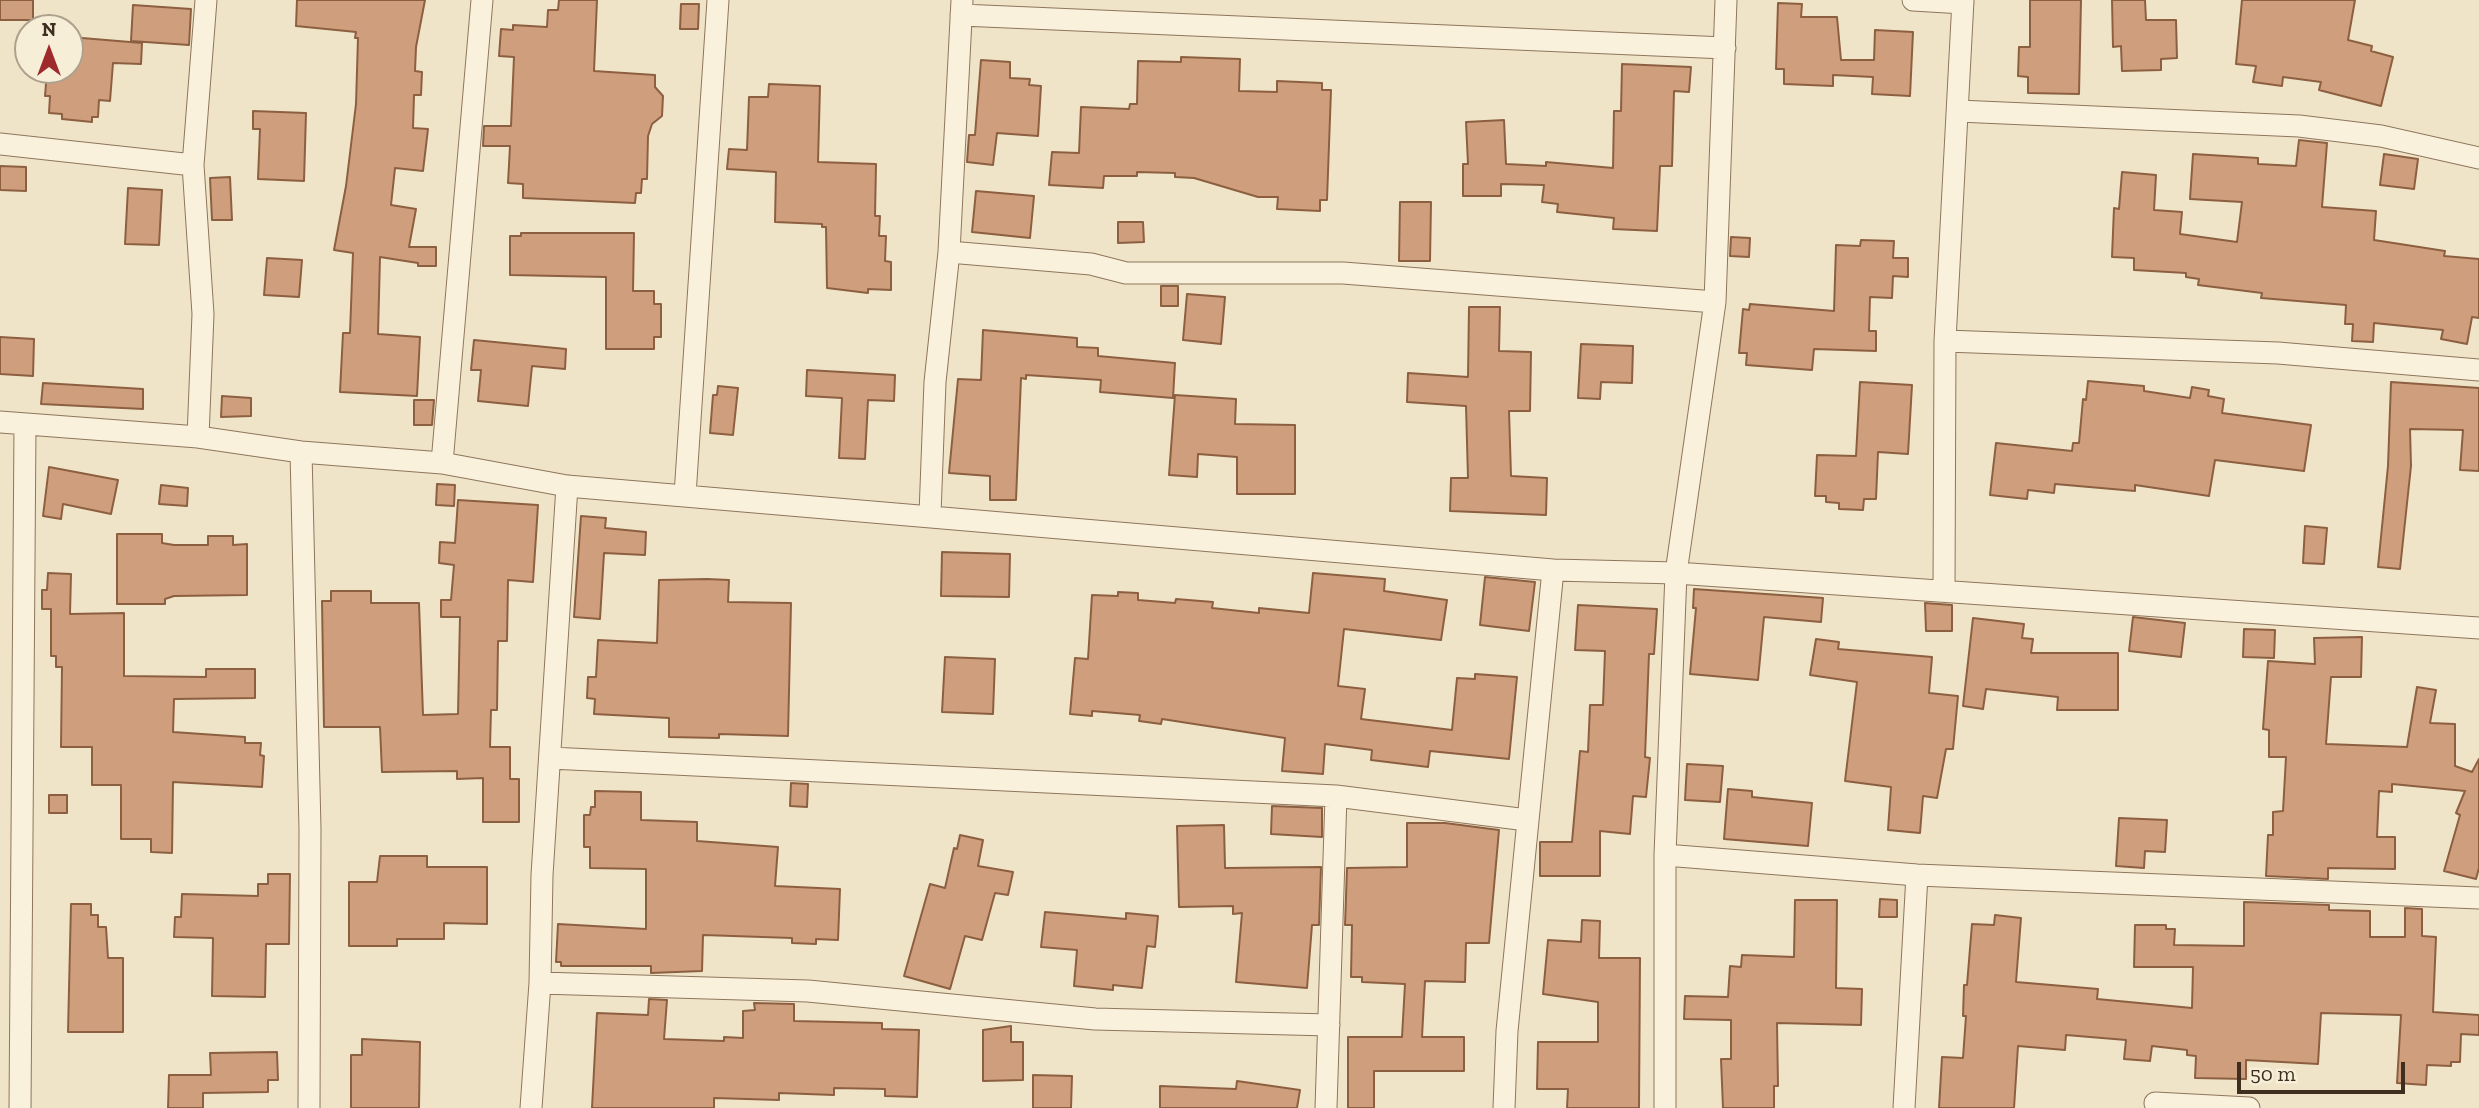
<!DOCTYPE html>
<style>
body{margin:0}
#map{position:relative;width:2479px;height:1108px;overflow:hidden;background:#f0e4c8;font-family:"Zilla Slab",serif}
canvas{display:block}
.north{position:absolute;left:14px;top:14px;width:70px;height:70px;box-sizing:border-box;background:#f7eed8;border:2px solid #ada18e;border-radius:50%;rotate:0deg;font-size:19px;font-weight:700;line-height:28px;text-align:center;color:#3d2e20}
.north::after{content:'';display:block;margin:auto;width:24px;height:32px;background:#9e2a2b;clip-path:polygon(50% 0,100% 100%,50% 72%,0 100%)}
.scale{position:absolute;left:2237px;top:1062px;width:168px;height:32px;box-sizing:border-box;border:4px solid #3d2e20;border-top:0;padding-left:9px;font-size:21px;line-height:24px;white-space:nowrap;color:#3d2e20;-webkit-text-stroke:5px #f7eed8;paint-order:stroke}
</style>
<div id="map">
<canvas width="2479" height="1108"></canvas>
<div class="north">N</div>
<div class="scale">50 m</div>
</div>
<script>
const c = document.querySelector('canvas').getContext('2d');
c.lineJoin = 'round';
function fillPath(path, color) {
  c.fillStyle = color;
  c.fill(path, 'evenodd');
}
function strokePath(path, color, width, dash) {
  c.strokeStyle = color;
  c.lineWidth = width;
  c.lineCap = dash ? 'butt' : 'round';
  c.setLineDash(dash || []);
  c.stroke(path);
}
const building = new Path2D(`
 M 0,0 L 33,0 L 33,20 L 0,20 Z
 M 297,0 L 425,0 L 416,47 L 415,71 L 422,72 L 421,95 L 414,95 L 413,128 L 428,129 L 423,171 L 395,168 L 391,205 L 416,209 L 409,247 L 436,247 L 436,266 L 418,266 L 418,263 L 380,257 L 378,334 L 420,337 L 417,396 L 340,392 L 343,333 L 350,333 L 353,253 L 334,250 L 346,186 L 356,104 L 358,38 L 355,38 L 356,32 L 296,26 Z
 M 559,0 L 597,0 L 594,71 L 655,75 L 655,87 L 663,96 L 662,116 L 652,124 L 648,136 L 647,179 L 642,179 L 641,193 L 636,193 L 635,203 L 523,198 L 523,184 L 508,183 L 510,146 L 483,146 L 484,126 L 511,126 L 514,57 L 499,56 L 501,29 L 513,30 L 513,25 L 547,27 L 548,10 L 558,10 Z
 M 2030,0 L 2081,0 L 2079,94 L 2028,93 L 2028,77 L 2018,76 L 2019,47 L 2030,47 Z
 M 2112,0 L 2145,0 L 2146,20 L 2176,20 L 2177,58 L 2161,59 L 2161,70 L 2122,71 L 2121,46 L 2113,47 Z
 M 2242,0 L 2355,0 L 2348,40 L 2372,46 L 2371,51 L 2393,57 L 2381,106 L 2319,90 L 2321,82 L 2283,77 L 2282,86 L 2253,82 L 2256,66 L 2236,64 Z
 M 1778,3 L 1802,4 L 1801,17 L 1837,17 L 1841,60 L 1874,60 L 1875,30 L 1913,32 L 1910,96 L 1872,94 L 1873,77 L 1833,75 L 1833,86 L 1784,84 L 1784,69 L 1776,69 Z
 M 681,4 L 699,4 L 698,29 L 680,29 Z
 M 133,5 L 191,9 L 189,45 L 131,41 Z
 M 70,37 L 142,43 L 141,64 L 113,63 L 110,101 L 99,100 L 98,117 L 92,117 L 92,122 L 62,119 L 62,114 L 49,113 L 50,96 L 45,96 L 47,71 L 70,70 Z
 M 1181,57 L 1240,59 L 1239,91 L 1277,92 L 1277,81 L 1322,83 L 1322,90 L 1331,90 L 1327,200 L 1320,200 L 1320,211 L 1277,209 L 1278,197 L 1258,197 L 1194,178 L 1175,177 L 1175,173 L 1137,172 L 1137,176 L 1104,176 L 1103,188 L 1049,185 L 1052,152 L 1079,153 L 1081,107 L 1129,109 L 1130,104 L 1137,104 L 1138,61 L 1181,62 Z
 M 981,60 L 1010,62 L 1010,78 L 1030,79 L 1029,85 L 1041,86 L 1038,136 L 997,133 L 993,165 L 967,162 L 969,135 L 975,135 Z
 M 1622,64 L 1691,67 L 1689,92 L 1674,91 L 1672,166 L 1660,166 L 1657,231 L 1613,229 L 1614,218 L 1557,212 L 1558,204 L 1542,202 L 1544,185 L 1501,184 L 1501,196 L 1463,196 L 1463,164 L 1468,164 L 1466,122 L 1504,120 L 1506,164 L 1546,166 L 1546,162 L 1613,168 L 1614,111 L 1621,111 Z
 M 769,84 L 820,86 L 818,162 L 876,164 L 875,216 L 880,216 L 879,236 L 886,236 L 885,261 L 891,262 L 891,290 L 868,289 L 868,293 L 827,288 L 826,227 L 822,227 L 822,224 L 775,222 L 776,172 L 727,169 L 729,149 L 747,150 L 749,97 L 768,97 Z
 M 253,111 L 306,113 L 304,181 L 258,179 L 260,129 L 253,129 Z
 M 2299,140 L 2327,143 L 2322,207 L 2376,211 L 2374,240 L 2445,251 L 2444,256 L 2479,259 L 2479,318 L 2472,317 L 2467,344 L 2441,339 L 2443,330 L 2374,323 L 2373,342 L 2352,341 L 2353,324 L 2345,324 L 2346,305 L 2261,298 L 2262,293 L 2198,285 L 2199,279 L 2186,277 L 2186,273 L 2134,270 L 2134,258 L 2112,257 L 2114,208 L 2119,209 L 2122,172 L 2156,175 L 2154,210 L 2182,212 L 2180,234 L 2237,242 L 2242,202 L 2190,199 L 2193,154 L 2258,158 L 2258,164 L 2296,166 Z
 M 2384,154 L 2418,159 L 2414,189 L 2380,185 Z
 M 0,166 L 26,167 L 26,191 L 0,190 Z
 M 230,177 L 232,220 L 212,220 L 210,178 Z
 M 128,188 L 162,190 L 159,245 L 125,244 Z
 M 976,191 L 1034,196 L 1030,238 L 972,232 Z
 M 1400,202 L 1431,202 L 1430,261 L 1399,261 Z
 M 1118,222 L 1143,222 L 1144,242 L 1118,243 Z
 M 521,233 L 634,233 L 633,291 L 654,291 L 654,304 L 661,304 L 661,337 L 654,337 L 654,349 L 606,349 L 606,277 L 510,275 L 510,236 L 521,236 Z
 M 1731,237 L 1750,238 L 1749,257 L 1730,256 Z
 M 1861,240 L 1894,241 L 1893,258 L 1908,258 L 1908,277 L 1893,276 L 1892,298 L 1870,297 L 1869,331 L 1876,331 L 1876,351 L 1814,349 L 1812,370 L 1746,365 L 1747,353 L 1739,353 L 1743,309 L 1749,310 L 1750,304 L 1834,311 L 1836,245 L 1860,246 Z
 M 267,258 L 302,260 L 299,297 L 264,295 Z
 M 1161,286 L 1178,286 L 1178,306 L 1161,306 Z
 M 1187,294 L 1225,297 L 1221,344 L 1183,340 Z
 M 1469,307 L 1500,307 L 1499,351 L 1531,352 L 1530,411 L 1509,411 L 1511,476 L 1547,478 L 1546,515 L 1450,511 L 1451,478 L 1468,478 L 1466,406 L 1407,402 L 1408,373 L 1468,377 Z
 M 983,330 L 1077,338 L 1077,347 L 1098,348 L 1098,356 L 1175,363 L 1173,398 L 1100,392 L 1101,380 L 1026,375 L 1026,379 L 1021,378 L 1016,500 L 990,500 L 990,476 L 949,473 L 958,379 L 981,380 Z
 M 0,337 L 34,339 L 33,376 L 0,374 Z
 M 474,340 L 566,349 L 565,369 L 532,366 L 528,406 L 478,401 L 481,370 L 471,370 Z
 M 1581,344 L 1633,346 L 1632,383 L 1601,382 L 1600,399 L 1578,398 Z
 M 807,370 L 895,375 L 894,401 L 868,400 L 865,459 L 839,458 L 842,398 L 806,396 Z
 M 2088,381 L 2144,386 L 2144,391 L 2190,398 L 2192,387 L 2209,390 L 2208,396 L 2224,399 L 2222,413 L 2311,425 L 2304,471 L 2215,460 L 2209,496 L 2135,485 L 2135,491 L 2055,484 L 2054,493 L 2028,490 L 2027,499 L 1990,495 L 1996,443 L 2072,451 L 2073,443 L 2079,443 L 2083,399 L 2086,400 Z
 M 1860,382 L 1912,385 L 1908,454 L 1878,452 L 1876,499 L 1864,499 L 1863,510 L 1839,509 L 1839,503 L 1826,502 L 1826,496 L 1815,496 L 1817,455 L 1856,456 Z
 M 2391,382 L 2479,388 L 2479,471 L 2460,470 L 2463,430 L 2410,429 L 2411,466 L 2400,569 L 2378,567 L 2388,466 Z
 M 43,383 L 143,389 L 143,409 L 41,404 Z
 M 718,386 L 738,388 L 733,435 L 710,433 L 713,395 L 717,395 Z
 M 1175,395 L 1236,399 L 1235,424 L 1295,425 L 1295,494 L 1237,494 L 1237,457 L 1198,454 L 1197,477 L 1169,475 Z
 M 222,396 L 251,398 L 251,416 L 221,417 Z
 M 414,400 L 434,400 L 432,425 L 414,425 Z
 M 49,467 L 118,480 L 111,514 L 63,504 L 61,519 L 43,516 Z
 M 437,484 L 455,485 L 454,506 L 436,505 Z
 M 161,485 L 188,488 L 187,506 L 159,504 Z
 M 458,500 L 538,505 L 533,582 L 508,580 L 507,641 L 498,641 L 497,710 L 491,710 L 490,747 L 510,747 L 510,779 L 519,779 L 519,822 L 483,822 L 483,778 L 457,779 L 457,771 L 382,772 L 380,727 L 324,727 L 322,601 L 331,601 L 331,591 L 371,591 L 371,603 L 419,603 L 423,715 L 458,714 L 460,617 L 441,617 L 441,600 L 451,600 L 454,565 L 439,563 L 440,542 L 455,543 Z
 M 581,516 L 606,518 L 605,528 L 646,532 L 645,555 L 604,553 L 600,619 L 574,617 Z
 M 2305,526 L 2327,528 L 2324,564 L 2303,563 Z
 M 117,534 L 162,534 L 162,543 L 174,545 L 208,545 L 208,536 L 233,536 L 233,545 L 247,544 L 247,595 L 174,596 L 165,599 L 165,604 L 117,604 Z
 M 942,552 L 1010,554 L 1009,597 L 941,596 Z
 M 48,573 L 71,574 L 70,614 L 124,613 L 124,676 L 206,677 L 206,669 L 255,669 L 255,698 L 174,699 L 173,732 L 245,737 L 245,743 L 261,743 L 260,755 L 264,756 L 262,787 L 173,782 L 172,853 L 151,852 L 151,839 L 121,839 L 121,785 L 92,785 L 92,747 L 61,747 L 62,667 L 56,667 L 56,656 L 51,656 L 51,609 L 42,609 L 42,590 L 47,590 Z
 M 1313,573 L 1385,579 L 1384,591 L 1447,600 L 1441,640 L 1344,629 L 1338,686 L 1365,689 L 1361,719 L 1452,730 L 1457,678 L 1475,679 L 1475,674 L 1517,677 L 1509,759 L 1430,751 L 1428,767 L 1371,760 L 1372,750 L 1325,744 L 1323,774 L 1282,771 L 1285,738 L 1162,719 L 1161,724 L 1139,721 L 1140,715 L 1092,711 L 1092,716 L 1070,714 L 1075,658 L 1088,659 L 1092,595 L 1118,596 L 1118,592 L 1138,593 L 1138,600 L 1175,603 L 1176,599 L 1213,602 L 1212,608 L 1259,613 L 1259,608 L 1309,613 Z
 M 1485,577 L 1535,582 L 1529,631 L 1480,625 Z
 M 707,579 L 729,580 L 728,602 L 791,603 L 788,736 L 719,734 L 719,738 L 669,737 L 669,718 L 594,714 L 595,699 L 587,698 L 588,677 L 596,677 L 598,640 L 657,643 L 659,580 Z
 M 1694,589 L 1823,598 L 1821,622 L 1764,617 L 1758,680 L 1690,674 L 1696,608 L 1693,608 Z
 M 1925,603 L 1952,605 L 1952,631 L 1926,631 Z
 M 1578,605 L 1657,609 L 1654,654 L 1649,654 L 1645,757 L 1650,758 L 1646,797 L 1633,796 L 1630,834 L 1600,831 L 1600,876 L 1540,876 L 1540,842 L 1572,842 L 1580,751 L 1588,752 L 1590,705 L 1603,705 L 1605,651 L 1575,650 Z
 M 2133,617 L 2185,623 L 2181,657 L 2129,651 Z
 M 1973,618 L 2024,624 L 2022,638 L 2033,639 L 2031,653 L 2118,653 L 2118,710 L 2057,710 L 2058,697 L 1986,689 L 1983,709 L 1963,706 Z
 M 2244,629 L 2275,630 L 2274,658 L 2243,657 Z
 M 2362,637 L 2361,677 L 2331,677 L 2326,744 L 2407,747 L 2417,687 L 2436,690 L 2430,723 L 2455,724 L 2455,766 L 2472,772 L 2479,759 L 2479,868 L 2476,879 L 2444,871 L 2460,815 L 2456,813 L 2465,791 L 2392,784 L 2392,792 L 2379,791 L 2377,837 L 2395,837 L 2395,869 L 2328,868 L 2328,879 L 2266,876 L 2268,835 L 2273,835 L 2273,812 L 2283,811 L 2286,757 L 2269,757 L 2269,730 L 2263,729 L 2268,661 L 2315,664 L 2314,638 Z
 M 1816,639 L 1839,642 L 1838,649 L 1932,657 L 1929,693 L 1958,696 L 1953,749 L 1946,749 L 1937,798 L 1923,796 L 1920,833 L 1888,830 L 1891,787 L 1845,781 L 1857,682 L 1810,675 Z
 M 945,657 L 995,659 L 993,714 L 942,712 Z
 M 1687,764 L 1723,766 L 1720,802 L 1685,800 Z
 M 791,783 L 808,784 L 807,807 L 790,806 Z
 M 1728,789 L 1752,791 L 1752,797 L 1812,803 L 1808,846 L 1724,839 Z
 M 595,791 L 641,792 L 641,820 L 697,822 L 697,841 L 778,847 L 775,886 L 840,889 L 838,940 L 816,939 L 816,944 L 792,943 L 792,938 L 703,935 L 702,971 L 651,973 L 651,966 L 561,966 L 561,962 L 556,962 L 558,924 L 646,929 L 646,869 L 590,868 L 590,847 L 584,847 L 584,815 L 590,815 L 591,807 L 595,807 Z
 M 49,795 L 67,795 L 67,813 L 49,813 Z
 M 1272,806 L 1322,808 L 1322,837 L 1271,834 Z
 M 2119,818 L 2167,820 L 2165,852 L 2145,851 L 2144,868 L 2116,866 Z
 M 1407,823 L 1445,823 L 1499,830 L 1489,943 L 1466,943 L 1465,982 L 1425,981 L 1422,1037 L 1464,1037 L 1464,1071 L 1374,1071 L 1374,1108 L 1348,1108 L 1348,1037 L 1402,1037 L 1405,984 L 1362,982 L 1362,977 L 1351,977 L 1352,925 L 1345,925 L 1347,868 L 1407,867 Z
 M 1224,825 L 1225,868 L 1321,867 L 1319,925 L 1312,925 L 1307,988 L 1236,982 L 1242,913 L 1233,914 L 1233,906 L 1179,907 L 1177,826 Z
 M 960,835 L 983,840 L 978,866 L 1013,872 L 1008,895 L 995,893 L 982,940 L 965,936 L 950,989 L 904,976 L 930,884 L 945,888 L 954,848 L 957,849 Z
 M 380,856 L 427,856 L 427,867 L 487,867 L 487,924 L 444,923 L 444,939 L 397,939 L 397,946 L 349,946 L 349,882 L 377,882 Z
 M 268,874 L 290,874 L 289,944 L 266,944 L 265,997 L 212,996 L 213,938 L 174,937 L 175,917 L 181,917 L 182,894 L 258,896 L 258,884 L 268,884 Z
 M 1880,899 L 1897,900 L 1897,917 L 1879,917 Z
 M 1795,900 L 1837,900 L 1836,988 L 1862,989 L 1861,1025 L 1777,1023 L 1778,1086 L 1774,1086 L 1774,1108 L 1723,1108 L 1721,1059 L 1731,1059 L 1731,1020 L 1684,1019 L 1685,996 L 1728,997 L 1730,966 L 1741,967 L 1742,955 L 1794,957 Z
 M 2244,902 L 2329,905 L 2329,910 L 2370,911 L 2370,937 L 2405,937 L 2405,908 L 2422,909 L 2422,936 L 2436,937 L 2433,1012 L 2479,1015 L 2479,1035 L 2461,1034 L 2460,1062 L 2451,1062 L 2451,1066 L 2427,1065 L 2426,1085 L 2397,1083 L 2401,1015 L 2321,1013 L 2318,1064 L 2246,1060 L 2246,1079 L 2195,1078 L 2196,1056 L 2187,1055 L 2187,1050 L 2152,1046 L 2150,1061 L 2124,1059 L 2126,1040 L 2066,1035 L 2065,1050 L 2018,1046 L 2014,1108 L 1939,1108 L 1942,1057 L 1963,1058 L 1966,1016 L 1963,1016 L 1964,985 L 1967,985 L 1972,924 L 1994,925 L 1995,915 L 2021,918 L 2016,982 L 2098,989 L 2097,999 L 2192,1008 L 2193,967 L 2134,967 L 2135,925 L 2166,925 L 2166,929 L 2175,929 L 2174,945 L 2244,946 Z
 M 71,904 L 91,904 L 91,915 L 98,915 L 98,927 L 106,927 L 108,958 L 123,958 L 123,1032 L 68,1032 Z
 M 1045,912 L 1126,919 L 1126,913 L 1158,916 L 1155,947 L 1147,946 L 1142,988 L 1113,985 L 1113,990 L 1074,986 L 1077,950 L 1041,947 Z
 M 1582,920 L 1600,921 L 1599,958 L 1640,958 L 1639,1108 L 1567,1108 L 1568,1089 L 1537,1089 L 1538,1042 L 1598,1042 L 1598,1002 L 1543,994 L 1548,940 L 1581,942 Z
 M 649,999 L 667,1000 L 664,1039 L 724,1041 L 724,1037 L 743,1038 L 743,1011 L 755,1010 L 754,1003 L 794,1004 L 794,1021 L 882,1023 L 882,1029 L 919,1030 L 917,1097 L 885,1096 L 885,1089 L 834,1088 L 834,1095 L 779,1093 L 779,1100 L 714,1098 L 714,1108 L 592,1108 L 597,1013 L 648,1015 Z
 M 1011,1026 L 1011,1042 L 1023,1042 L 1023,1080 L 983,1081 L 983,1030 Z
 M 362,1039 L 420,1042 L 419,1108 L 351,1108 L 351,1055 L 362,1055 Z
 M 277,1052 L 278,1080 L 268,1080 L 268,1092 L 203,1093 L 203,1108 L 168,1108 L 169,1075 L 211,1075 L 210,1053 Z
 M 1033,1075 L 1072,1076 L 1071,1108 L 1033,1108 Z
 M 1237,1081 L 1300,1090 L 1297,1108 L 1160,1108 L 1160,1086 L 1236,1089 Z`);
const minor = new Path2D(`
 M 1913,0 L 1963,3
 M 961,15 L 1725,48
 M 1958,111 L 2299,126 L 2381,136 L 2479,158
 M 0,144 L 193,165
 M 949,252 L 1091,264 L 1126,273 L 1343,273 L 1715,302
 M 1945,341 L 2278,353 L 2479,370
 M 0,422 L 198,437 L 301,452 L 442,463 L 567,486 L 1553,570 L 1676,573 L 2479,628
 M 198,437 L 203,314 L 193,165 L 206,0
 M 301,452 L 310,829 L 309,1108
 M 442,463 L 482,0
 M 685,495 L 718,0
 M 930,514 L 935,382 L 949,252 L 962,0
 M 1944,591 L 1945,341 L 1963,0
 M 550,758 L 1336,796 L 1527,820
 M 1665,855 L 1917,875 L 2479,898
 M 540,983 L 808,991 L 1095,1019 L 1329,1025
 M 2155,1103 L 2249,1108
 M 20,1108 L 25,425
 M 531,1108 L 540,983 L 542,875 L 567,486
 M 1326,1108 L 1336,796
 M 1504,1108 L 1507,1031 L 1553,570
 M 1665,1108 L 1665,855 L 1676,573 L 1715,302 L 1726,0
 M 1904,1108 L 1917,875`);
fillPath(building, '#cf9f7d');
strokePath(building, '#8d5f41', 2);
strokePath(minor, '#8d765c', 23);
strokePath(minor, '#faf1dc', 21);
</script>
